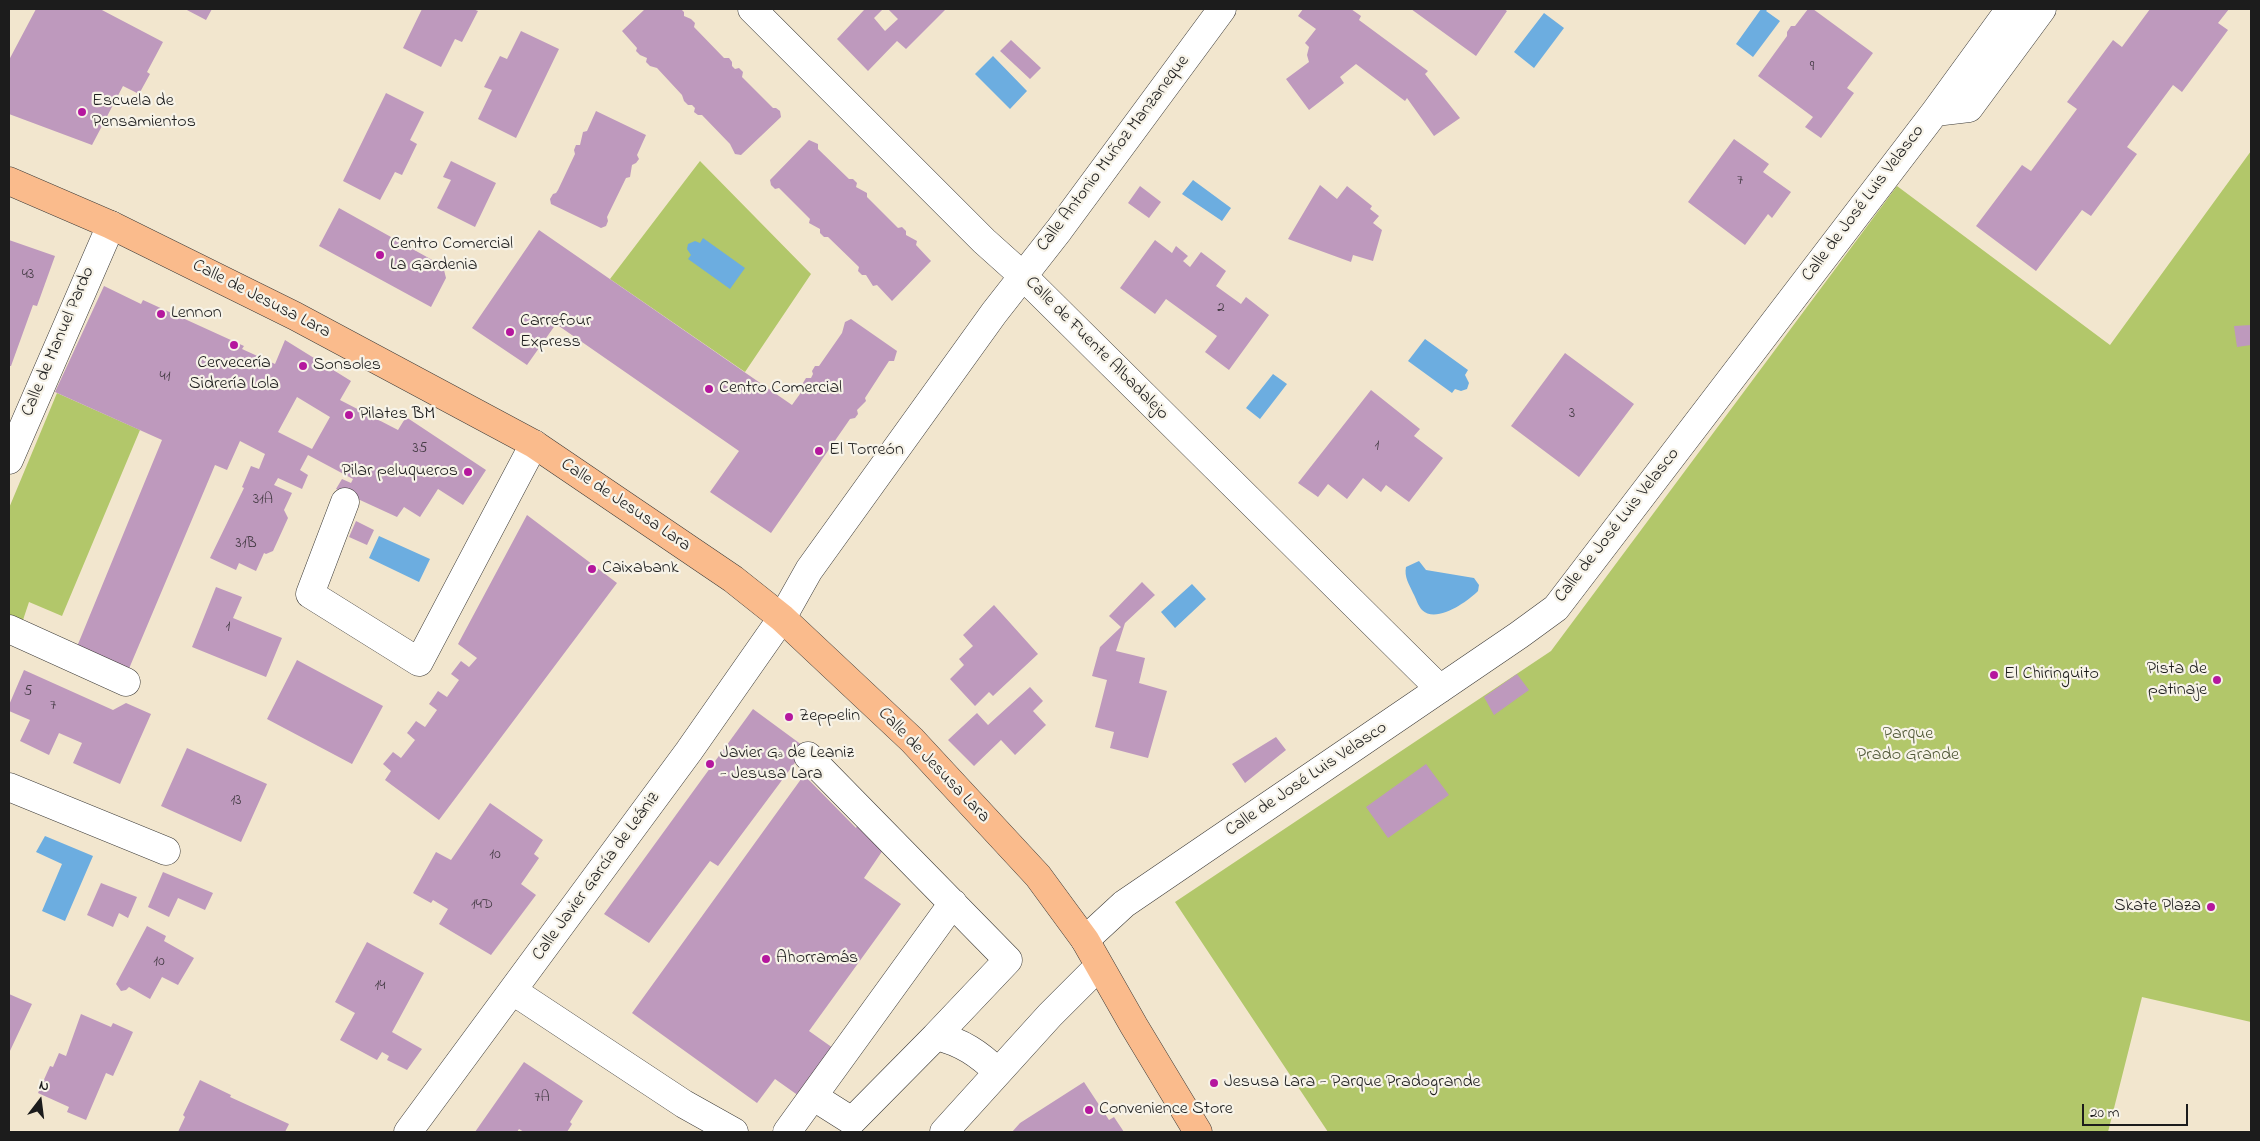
<!DOCTYPE html>
<meta charset="utf-8">
<style>
body{margin:0}
#map{position:relative;width:2260px;height:1141px;overflow:hidden;background:#f2e6ce;font-family:"Indie Flower",sans-serif}
canvas{display:block}
.frame{position:absolute;inset:0;border:10px solid #1c1c1c;pointer-events:none}
.north{position:absolute;left:15px;top:1076px;width:50px;height:50px;-webkit-text-stroke:4px #f7f3e8;paint-order:stroke;rotate:15deg;font-size:14px;font-weight:700;line-height:20px;text-align:center;color:#1c1c1c}
.north::after{content:'';display:block;margin:auto;width:18px;height:22px;background:#1c1c1c;clip-path:polygon(50% 0,100% 100%,50% 72%,0 100%)}
.scale{position:absolute;left:2082px;top:1104px;width:106px;height:22px;box-sizing:border-box;border:2px solid #1c1c1c;border-top:0;padding-left:6px;font-size:15px;line-height:18px;white-space:nowrap;color:#1c1c1c;-webkit-text-stroke:4px #f7f3e8;paint-order:stroke}
</style>
<div id="map">
<canvas width="2260" height="1141"></canvas>
<div class="frame"></div>
<div class="north">N</div>
<div class="scale">20 m</div>
</div>
<script>
const c = document.querySelector('canvas').getContext('2d');
c.lineJoin = 'round';
function fillPath(path, color) {
  c.fillStyle = color;
  c.fill(path, 'evenodd');
}
function strokePath(path, color, width, dash) {
  c.strokeStyle = color;
  c.lineWidth = width;
  c.lineCap = dash ? 'butt' : 'round';
  c.setLineDash(dash || []);
  c.stroke(path);
}
function write(font, color, halo, rows, align = 'center') {
  c.font = font + ' "Indie Flower",sans-serif';
  c.lineWidth = 4.5;
  c.setLineDash([]);
  c.textBaseline = 'middle';
  c.strokeStyle = halo;
  c.fillStyle = color;
  for (const [text, x, y, turn = 0] of rows) {
    c.save();
    c.translate(x, y);
    c.rotate((+turn || 0) * Math.PI / 180);
    c.textAlign = isNaN(turn) ? turn : align;
    if (halo) c.strokeText(text, 0, 0);
    c.fillText(text, 0, 0);
    c.restore();
  }
}
const green = new Path2D(`
 M 2251,151 L 2251,1022 L 2142,997 L 2108,1132 L 1328,1132 L 1175,902 L 1551,651 L 1897,186 L 2110,345 Z
 M 700,161 L 811,274 L 745,372 L 610,279 Z
 M 57,393 L 140,430 L 62,616 L 29,602 L 21,626 L 9,621 L 9,508 Z`);
const water = new Path2D(`
 M 1761,9 L 1768,9 L 1766,11 L 1780,21 L 1753,57 L 1736,44 Z
 M 1544,13 L 1564,28 L 1534,68 L 1514,52 Z
 M 993,56 L 1027,91 L 1010,109 L 975,74 Z
 M 1193,180 L 1231,208 L 1222,221 L 1182,194 Z
 M 703,238 L 745,268 L 730,289 L 688,259 L 691,255 L 687,249 L 688,244 L 695,241 L 700,243 Z
 M 1425,339 L 1468,370 L 1465,375 L 1469,383 L 1467,389 L 1461,391 L 1455,389 L 1452,393 L 1408,361 Z
 M 1273,374 L 1287,384 L 1260,419 L 1246,408 Z
 M 379,536 L 430,559 L 419,582 L 369,558 Z
 M 1419,561 L 1426,570 L 1474,578 L 1479,585 L 1478,591 C 1467,602 1436,624 1422,610 C 1418,606 1416,598 1413,593 C 1409,584 1404,577 1406,567 Z
 M 1192,584 L 1206,599 L 1175,628 L 1161,612 Z
 M 45,836 L 93,856 L 65,921 L 42,911 L 62,864 L 36,852 Z`);
const building = new Path2D(`
 M 36,9 L 100,9 L 163,42 L 147,72 L 150,74 L 139,94 L 123,86 L 92,145 L 9,114 L 9,60 Z
 M 185,9 L 212,9 L 206,20 Z
 M 422,9 L 473,9 L 478,11 L 462,42 L 455,39 L 441,67 L 403,48 Z
 M 645,9 L 681,9 L 684,12 L 684,16 L 691,19 L 695,23 L 694,27 L 724,58 L 729,58 L 732,62 L 732,66 L 735,69 L 739,68 L 743,72 L 742,77 L 773,108 L 776,108 L 780,111 L 781,117 L 741,155 L 735,154 L 730,144 L 702,115 L 698,115 L 694,112 L 695,108 L 692,105 L 688,105 L 684,101 L 682,95 L 657,68 L 650,66 L 646,62 L 647,58 L 640,55 L 636,51 L 637,48 L 622,31 Z
 M 863,9 L 883,9 L 874,18 L 885,31 L 898,19 L 888,9 L 946,9 L 906,49 L 897,41 L 868,71 L 837,39 L 864,10 Z
 M 1303,9 L 1351,9 L 1361,16 L 1359,20 L 1428,71 L 1425,74 L 1460,118 L 1434,136 L 1407,98 L 1405,101 L 1356,64 L 1340,77 L 1344,83 L 1309,110 L 1286,79 L 1309,62 L 1307,55 L 1309,47 L 1305,43 L 1316,29 L 1298,16 Z
 M 1411,9 L 1504,9 L 1507,11 L 1476,56 Z
 M 1808,9 L 1813,9 L 1873,53 L 1847,88 L 1854,93 L 1821,138 L 1805,127 L 1813,117 L 1758,76 L 1787,36 L 1787,32 L 1791,26 L 1795,26 Z
 M 2150,9 L 2229,9 L 2218,23 L 2228,30 L 2182,92 L 2173,85 L 2127,147 L 2137,154 L 2091,216 L 2082,210 L 2036,271 L 1976,226 L 2022,165 L 2031,171 L 2077,109 L 2067,102 L 2113,40 L 2122,47 Z
 M 521,31 L 559,49 L 516,138 L 478,119 L 492,90 L 484,87 L 500,56 L 507,59 Z
 M 1011,40 L 1041,68 L 1030,79 L 1000,51 Z
 M 386,93 L 424,112 L 410,140 L 417,144 L 402,175 L 395,172 L 380,200 L 343,181 Z
 M 596,111 L 646,135 L 637,155 L 639,159 L 636,163 L 632,165 L 630,177 L 626,178 L 607,217 L 608,221 L 606,226 L 601,228 L 551,204 L 550,199 L 553,194 L 556,193 L 558,190 L 575,154 L 574,150 L 576,145 L 580,145 L 583,132 L 587,131 Z
 M 1734,139 L 1769,164 L 1763,172 L 1791,192 L 1772,218 L 1768,214 L 1745,245 L 1688,202 Z
 M 809,140 L 818,144 L 818,149 L 849,179 L 853,179 L 857,183 L 856,187 L 867,193 L 867,197 L 898,228 L 902,227 L 906,231 L 906,235 L 917,241 L 916,245 L 931,261 L 892,301 L 877,285 L 873,286 L 866,275 L 862,275 L 858,271 L 859,267 L 828,237 L 824,237 L 820,233 L 820,229 L 809,223 L 810,219 L 779,188 L 775,189 L 771,185 L 770,180 Z
 M 451,161 L 496,183 L 475,227 L 437,208 L 451,180 L 443,177 Z
 M 1320,185 L 1337,199 L 1347,186 L 1372,206 L 1370,209 L 1379,216 L 1373,223 L 1382,230 L 1373,261 L 1353,255 L 1351,262 L 1288,239 Z
 M 1140,186 L 1161,202 L 1149,218 L 1128,203 Z
 M 339,208 L 443,266 L 446,278 L 431,307 L 319,246 Z
 M 539,230 L 792,405 L 805,387 L 803,383 L 806,378 L 811,378 L 813,374 L 812,371 L 815,366 L 819,366 L 842,333 L 845,322 L 851,319 L 897,351 L 894,361 L 889,361 L 865,398 L 866,401 L 857,410 L 858,414 L 855,418 L 850,419 L 771,533 L 710,492 L 739,451 L 556,324 L 527,365 L 472,328 Z
 M 9,240 L 55,256 L 37,306 L 33,305 L 11,366 L 9,366 Z
 M 1155,240 L 1172,253 L 1176,246 L 1188,256 L 1183,261 L 1190,267 L 1201,252 L 1226,271 L 1216,286 L 1241,304 L 1246,297 L 1269,315 L 1229,370 L 1205,352 L 1217,336 L 1166,299 L 1155,314 L 1120,288 Z
 M 104,286 L 141,304 L 143,300 L 244,346 L 242,349 L 275,364 L 285,340 L 351,381 L 340,400 L 398,430 L 406,417 L 486,470 L 463,505 L 438,489 L 420,517 L 404,507 L 397,517 L 336,489 L 342,479 L 351,483 L 353,479 L 308,455 L 300,470 L 308,475 L 302,489 L 278,478 L 274,485 L 292,493 L 284,510 L 288,518 L 273,551 L 266,554 L 264,553 L 256,571 L 239,563 L 236,570 L 210,558 L 244,488 L 242,487 L 251,466 L 259,469 L 265,454 L 240,441 L 227,470 L 215,465 L 128,671 L 76,649 L 162,440 L 55,392 ZM 297,397 L 330,417 L 312,449 L 278,432 Z
 M 2251,325 L 2251,345 L 2237,347 L 2234,326 Z
 M 1565,353 L 1634,404 L 1579,477 L 1511,426 Z
 M 1371,390 L 1420,429 L 1414,436 L 1443,458 L 1409,502 L 1386,485 L 1381,492 L 1363,478 L 1347,499 L 1328,484 L 1318,497 L 1298,483 Z
 M 527,515 L 617,583 L 439,820 L 385,780 L 391,771 L 383,764 L 393,752 L 401,758 L 415,740 L 407,733 L 416,721 L 425,727 L 437,710 L 429,704 L 438,691 L 447,697 L 459,680 L 451,674 L 461,661 L 469,667 L 477,658 L 458,644 Z
 M 356,521 L 374,530 L 367,545 L 349,537 Z
 M 1142,582 L 1155,595 L 1125,623 L 1116,651 L 1145,658 L 1139,683 L 1167,691 L 1148,758 L 1110,748 L 1114,732 L 1095,727 L 1107,680 L 1092,676 L 1100,647 L 1121,627 L 1109,616 Z
 M 216,587 L 242,597 L 233,618 L 282,638 L 266,677 L 192,647 Z
 M 994,605 L 1038,654 L 993,696 L 989,692 L 975,706 L 950,679 L 964,665 L 959,659 L 973,646 L 963,635 Z
 M 297,660 L 383,706 L 352,764 L 267,719 Z
 M 24,670 L 113,710 L 126,703 L 151,714 L 120,784 L 73,763 L 82,743 L 59,733 L 49,755 L 20,741 L 30,720 L 9,711 L 9,705 Z
 M 1517,674 L 1529,690 L 1494,715 L 1484,697 Z
 M 1030,687 L 1043,701 L 1033,711 L 1046,725 L 1015,755 L 1001,740 L 974,766 L 948,740 L 977,713 L 988,725 Z
 M 753,709 L 806,748 L 718,866 L 710,861 L 649,943 L 604,914 Z
 M 1276,737 L 1286,750 L 1245,783 L 1232,764 Z
 M 187,748 L 267,784 L 241,842 L 161,806 Z
 M 1426,764 L 1449,795 L 1388,838 L 1366,807 Z
 M 804,775 L 856,828 L 858,824 L 883,850 L 864,878 L 901,904 L 809,1031 L 833,1048 L 799,1096 L 775,1079 L 757,1103 L 632,1013 Z
 M 490,803 L 543,840 L 534,854 L 539,858 L 521,884 L 536,895 L 491,955 L 439,924 L 448,909 L 433,900 L 431,903 L 413,893 L 436,852 L 451,860 Z
 M 163,872 L 213,893 L 205,910 L 178,898 L 169,917 L 148,907 Z
 M 101,883 L 137,897 L 128,918 L 119,913 L 113,927 L 87,915 Z
 M 147,926 L 166,936 L 164,941 L 194,958 L 178,985 L 162,977 L 150,999 L 129,987 L 126,990 L 121,991 L 116,984 Z
 M 367,942 L 424,973 L 392,1032 L 422,1049 L 407,1070 L 387,1060 L 389,1056 L 382,1052 L 377,1060 L 340,1040 L 355,1013 L 335,1002 Z
 M 9,994 L 32,1004 L 9,1053 Z
 M 81,1014 L 111,1027 L 113,1023 L 133,1032 L 113,1076 L 106,1073 L 86,1120 L 67,1112 L 69,1107 L 38,1093 L 50,1066 L 53,1067 L 59,1053 L 66,1056 Z
 M 524,1062 L 583,1101 L 570,1122 L 572,1124 L 567,1132 L 524,1132 L 519,1129 L 517,1132 L 475,1132 Z
 M 200,1080 L 231,1095 L 230,1097 L 289,1124 L 285,1132 L 178,1132 L 185,1117 L 183,1115 Z
 M 1084,1082 L 1109,1120 L 1114,1117 L 1124,1132 L 1012,1132 L 1020,1123 Z`);
const minor = new Path2D(`
 M 752,9 L 984,241 L 1023,276 L 1440,689
 M 1935,112 L 1969,108 L 2042,9
 M 9,460 L 111,225
 M 345,502 L 310,594 L 419,662 L 534,444
 M 9,629 L 126,682
 M 808,756 L 1008,960 L 936,1036
 M 9,787 L 166,851
 M 1085,940 L 1124,904 L 1146,889 L 1519,635 L 1556,608 L 1935,112 L 2010,9
 M 513,991 L 684,1104 L 734,1132
 M 814,1097 L 852,1121 L 936,1036 C 962,1042 979,1054 998,1072
 M 408,1132 L 689,751 L 782,618 L 809,570 L 994,313 L 1059,230 L 1222,9
 M 787,1132 L 953,903
 M 944,1132 L 1050,1015 L 1099,966`);
const major = new Path2D(`
 M 9,181 L 111,225 L 295,316 L 534,444 L 733,579 L 782,618 L 912,740 L 1038,876 L 1085,940 L 1134,1026 L 1198,1132`);
const markers = [
 [82,112,5,"#b5179e"],
 [380,255,5,"#b5179e"],
 [161,314,5,"#b5179e"],
 [510,332,5,"#b5179e"],
 [234,345,5,"#b5179e"],
 [303,366,5,"#b5179e"],
 [709,389,5,"#b5179e"],
 [349,415,5,"#b5179e"],
 [819,451,5,"#b5179e"],
 [468,472,5,"#b5179e"],
 [592,569,5,"#b5179e"],
 [1994,675,5,"#b5179e"],
 [2217,680,5,"#b5179e"],
 [789,717,5,"#b5179e"],
 [710,764,5,"#b5179e"],
 [2211,907,5,"#b5179e"],
 [766,959,5,"#b5179e"],
 [1214,1083,5,"#b5179e"],
 [1089,1110,5,"#b5179e"]
];
const numberNames = [
 ["9",1812,68],
 ["7",1740,182],
 ["43",28,276],
 ["2",1221,309],
 ["41",165,378],
 ["3",1572,415],
 ["1",1377,447],
 ["35",420,450],
 ["31A",263,501],
 ["31B",246,545],
 ["1",228,628],
 ["5",28,693],
 ["7",53,707],
 ["13",236,802],
 ["10",495,856],
 ["14D",482,906],
 ["10",159,963],
 ["14",380,987],
 ["7A",542,1099]
];
const poiNames = [
 ["Escuela de",92,102],
 ["Pensamientos",92,123],
 ["Centro Comercial",390,245],
 ["La Gardenia",390,266],
 ["Lennon",171,314],
 ["Carrefour",520,322],
 ["Express",520,343],
 ["Cervecería",234,364,"center"],
 ["Sidrería Lola",234,385,"center"],
 ["Sonsoles",313,366],
 ["Centro Comercial",719,389],
 ["Pilates BM",359,415],
 ["El Torreón",829,451],
 ["Pilar peluqueros",458,472,"right"],
 ["Caixabank",602,569],
 ["Pista de",2207,670,"right"],
 ["patinaje",2207,691,"right"],
 ["El Chiringuito",2004,675],
 ["Zeppelin",799,717],
 ["Javier Gª de Leaniz",720,754],
 ["- Jesusa Lara",720,775],
 ["Skate Plaza",2201,907,"right"],
 ["Ahorramás",776,959],
 ["Jesusa Lara - Parque Pradogrande",1224,1083],
 ["Convenience Store",1099,1110]
];
const streetNames = [
 ["Calle Antonio Muñoz Manzaneque",1114,154,-53],
 ["Calle de José Luis Velasco",1864,204,-53],
 ["Calle de Jesusa Lara",261,300,27],
 ["Calle de Manuel Pardo",59,342,-67],
 ["Calle de Fuente Albadalejo",1096,349,45],
 ["Calle de Jesusa Lara",625,506,34],
 ["Calle de José Luis Velasco",1618,526,-52],
 ["Calle de Jesusa Lara",933,766,46],
 ["Calle de José Luis Velasco",1307,780,-34],
 ["Calle Javier García de Leániz",597,877,-54]
];
const parkNames = [
 ["Parque",1908,735],
 ["Prado Grande",1908,756]
];
fillPath(green, '#b2c76a');
fillPath(water, '#6cade0');
fillPath(building, '#be99bd');
strokePath(minor, '#3c3a37', 29);
strokePath(major, '#3c3a37', 29);
strokePath(minor, '#fff', 28);
strokePath(major, '#fabb8c', 28);
for (const [x, y, r, color] of markers) {
  const dot = new Path2D();
  dot.arc(x, y, r, 0, 2 * Math.PI);
  c.fillStyle = color;
  c.fill(dot);
  strokePath(dot, '#f7f3e8', 2);
}
write('15px', '#443b44', null, numberNames);
write('18px', '#1c1c1c', '#f7f3e8', poiNames, 'left');
write('18px', '#1c1c1c', '#f7f3e8', streetNames);
write('18px', '#505837', '#f7f3e8', parkNames);
</script>
